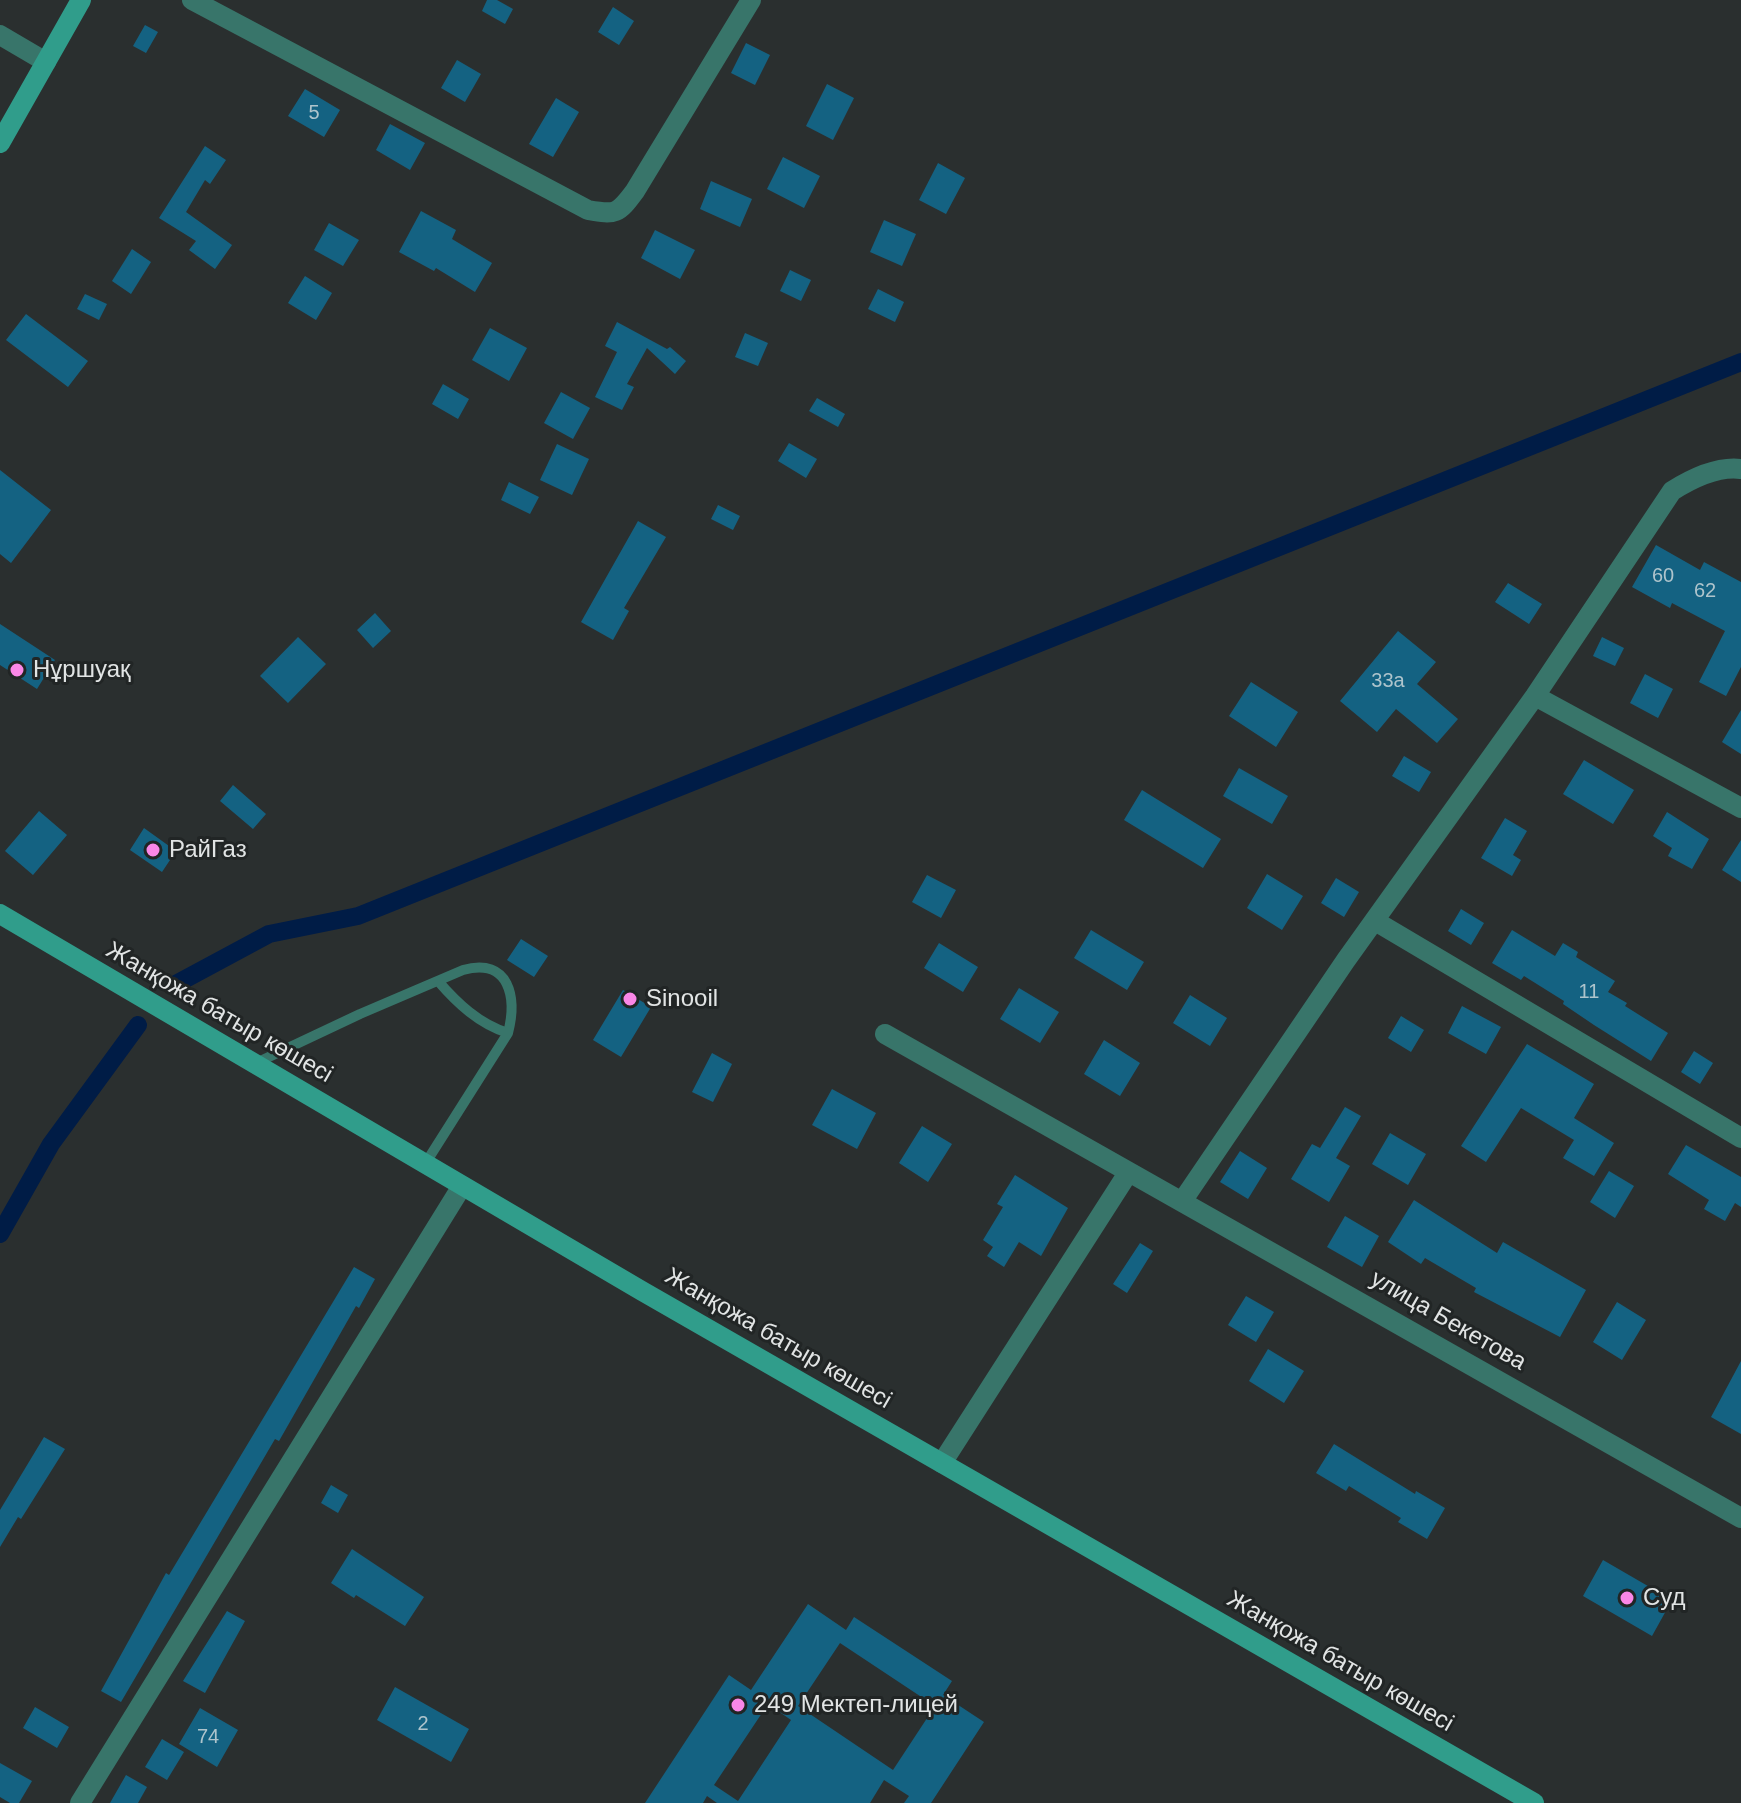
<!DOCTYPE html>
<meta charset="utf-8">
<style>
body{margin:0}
canvas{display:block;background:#2a2f2f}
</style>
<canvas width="1741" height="1803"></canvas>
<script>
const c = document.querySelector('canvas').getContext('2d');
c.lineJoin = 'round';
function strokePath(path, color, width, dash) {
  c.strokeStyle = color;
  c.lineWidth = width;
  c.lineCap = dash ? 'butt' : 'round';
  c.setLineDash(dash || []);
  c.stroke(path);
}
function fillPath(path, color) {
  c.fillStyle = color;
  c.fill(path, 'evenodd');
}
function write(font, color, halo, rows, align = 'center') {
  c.font = font + ' Helvetica,sans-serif';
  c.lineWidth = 6;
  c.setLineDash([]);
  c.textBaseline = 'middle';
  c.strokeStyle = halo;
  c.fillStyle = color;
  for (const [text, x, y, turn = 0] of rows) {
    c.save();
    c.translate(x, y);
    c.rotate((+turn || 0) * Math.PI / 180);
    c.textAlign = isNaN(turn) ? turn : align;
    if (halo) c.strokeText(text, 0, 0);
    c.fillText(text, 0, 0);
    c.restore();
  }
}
const canal = new Path2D(`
 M 176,984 L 269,934 L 358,916 L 1741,362
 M 0,1234 L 51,1144 L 138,1025`);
const building = new Path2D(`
 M 487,0 L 497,0 L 513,9 L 505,24 L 482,11 Z
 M 613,7 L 634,21 L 619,45 L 598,32 Z
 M 145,25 L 158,32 L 146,53 L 133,46 Z
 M 746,43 L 770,55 L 755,85 L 731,73 Z
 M 457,60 L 481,74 L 465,102 L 441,88 Z
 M 827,84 L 854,98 L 833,140 L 806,126 Z
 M 305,89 L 340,110 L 324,137 L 288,116 Z
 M 556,98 L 579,112 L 553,157 L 529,144 Z
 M 390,124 L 425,143 L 410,170 L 376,150 Z
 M 205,146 L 226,160 L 210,184 L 205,180 L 186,212 L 232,245 L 215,269 L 189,250 L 196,241 L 159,218 Z
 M 783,157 L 820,176 L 804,208 L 767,189 Z
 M 938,163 L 965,178 L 946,214 L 919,200 Z
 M 711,181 L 752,199 L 740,227 L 700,209 Z
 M 421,211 L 456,230 L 452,239 L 492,263 L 475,292 L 436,268 L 434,271 L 399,252 Z
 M 884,220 L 916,234 L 902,266 L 870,252 Z
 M 329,223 L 359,240 L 343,266 L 314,250 Z
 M 655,230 L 695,250 L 680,279 L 641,258 Z
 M 132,249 L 151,262 L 131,294 L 112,281 Z
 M 790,270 L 811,280 L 801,301 L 780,291 Z
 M 305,276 L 332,293 L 316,320 L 288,303 Z
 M 878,289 L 904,302 L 895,322 L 868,309 Z
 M 85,294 L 107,304 L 99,320 L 77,309 Z
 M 26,314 L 88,361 L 68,387 L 6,340 Z
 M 617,322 L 667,349 L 670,347 L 686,361 L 675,374 L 647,348 L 627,384 L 634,387 L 622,410 L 595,397 L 617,352 L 605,346 Z
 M 490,328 L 527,348 L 509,381 L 472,360 Z
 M 745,333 L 768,343 L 758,366 L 735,357 Z
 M 443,384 L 469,399 L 458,419 L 432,404 Z
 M 561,392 L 590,408 L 573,439 L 544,423 Z
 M 817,398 L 845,414 L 838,427 L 809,411 Z
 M 789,443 L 817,459 L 806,478 L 778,461 Z
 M 557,444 L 589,459 L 572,495 L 540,480 Z
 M 0,470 L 51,510 L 11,563 L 0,554 Z
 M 509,482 L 539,497 L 530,514 L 501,500 Z
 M 718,505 L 740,516 L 733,530 L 711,519 Z
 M 638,521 L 666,537 L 624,608 L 629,611 L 613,640 L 581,622 Z
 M 1656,545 L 1700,570 L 1704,562 L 1741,582 L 1741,667 L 1726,696 L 1699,682 L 1725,631 L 1672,603 L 1670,608 L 1632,587 Z
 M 1508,583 L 1542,604 L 1529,624 L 1495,602 Z
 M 375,613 L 391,631 L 373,648 L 357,630 Z
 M 0,624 L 55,660 L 37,689 L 0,665 Z
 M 1398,631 L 1436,662 L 1417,684 L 1458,719 L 1437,743 L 1396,709 L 1377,732 L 1340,701 Z
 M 298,637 L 326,664 L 288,703 L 260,676 Z
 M 1602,637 L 1624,648 L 1615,666 L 1593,656 Z
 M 1645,674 L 1673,689 L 1658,718 L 1630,703 Z
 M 1251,682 L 1298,712 L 1276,747 L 1229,716 Z
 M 1741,710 L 1741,754 L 1722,742 Z
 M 1404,756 L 1431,772 L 1419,792 L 1392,776 Z
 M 1584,760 L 1634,790 L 1613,824 L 1563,794 Z
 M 1239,768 L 1288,796 L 1272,824 L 1223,796 Z
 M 233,785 L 266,814 L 253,829 L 220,801 Z
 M 1142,790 L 1221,839 L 1203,868 L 1124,820 Z
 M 39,811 L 67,835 L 33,875 L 5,851 Z
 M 1667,812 L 1709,839 L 1692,869 L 1668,856 L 1672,848 L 1653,836 Z
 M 1505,818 L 1527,831 L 1513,855 L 1521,860 L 1512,876 L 1481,858 Z
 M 144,828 L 176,851 L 162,872 L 130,850 Z
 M 1741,840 L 1741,882 L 1722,870 Z
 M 1267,874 L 1303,896 L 1282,930 L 1247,908 Z
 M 927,875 L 956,890 L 941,918 L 912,902 Z
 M 1336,878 L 1359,892 L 1344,917 L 1321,903 Z
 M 1461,909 L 1484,923 L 1471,945 L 1448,931 Z
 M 1091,930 L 1144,962 L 1127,990 L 1074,958 Z
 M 1512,930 L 1555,956 L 1563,943 L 1578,952 L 1576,957 L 1615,981 L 1608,992 L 1627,1003 L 1625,1006 L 1668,1033 L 1651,1061 L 1594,1025 L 1563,1004 L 1564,1001 L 1524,976 L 1521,980 L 1492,963 Z
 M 521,939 L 548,956 L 534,977 L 507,960 Z
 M 939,943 L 978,967 L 963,992 L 924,968 Z
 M 1019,988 L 1059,1012 L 1040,1043 L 1000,1019 Z
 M 623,990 L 651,1007 L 621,1057 L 593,1040 Z
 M 1190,995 L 1227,1018 L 1210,1046 L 1173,1023 Z
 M 1462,1006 L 1501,1027 L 1486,1054 L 1448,1033 Z
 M 1401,1016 L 1424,1030 L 1411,1052 L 1388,1038 Z
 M 1104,1040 L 1140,1063 L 1120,1096 L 1084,1074 Z
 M 1527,1044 L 1594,1084 L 1574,1118 L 1614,1143 L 1594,1176 L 1563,1158 L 1574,1140 L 1521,1108 L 1486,1162 L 1461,1146 Z
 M 1694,1051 L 1713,1063 L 1700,1084 L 1681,1072 Z
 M 712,1053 L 732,1064 L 713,1102 L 692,1092 Z
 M 832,1089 L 876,1113 L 857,1149 L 812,1125 Z
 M 1345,1107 L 1361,1116 L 1336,1158 L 1350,1166 L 1329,1202 L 1291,1179 L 1312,1144 L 1320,1148 Z
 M 922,1126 L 952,1144 L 928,1182 L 899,1163 Z
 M 1390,1133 L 1426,1154 L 1408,1185 L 1372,1164 Z
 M 1686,1145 L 1741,1177 L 1741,1207 L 1735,1203 L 1725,1221 L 1704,1209 L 1709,1200 L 1668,1174 Z
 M 1240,1151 L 1267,1168 L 1248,1199 L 1220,1182 Z
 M 1609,1171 L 1634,1186 L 1615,1218 L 1590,1202 Z
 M 1015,1175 L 1068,1208 L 1041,1256 L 1019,1242 L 1004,1267 L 987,1256 L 993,1247 L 983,1240 L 1003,1207 L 997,1204 Z
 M 1414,1200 L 1497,1253 L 1503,1242 L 1586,1290 L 1560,1337 L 1474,1292 L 1476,1288 L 1425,1258 L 1421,1264 L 1388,1242 Z
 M 1345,1216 L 1379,1236 L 1362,1267 L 1327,1247 Z
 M 1140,1243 L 1153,1251 L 1127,1293 L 1113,1284 Z
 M 354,1267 L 375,1279 L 359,1308 L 356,1306 L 279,1441 L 275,1439 L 121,1702 L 101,1691 L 166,1573 L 169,1575 Z
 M 1246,1296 L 1274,1312 L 1256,1342 L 1228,1325 Z
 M 1617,1302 L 1646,1320 L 1622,1360 L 1593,1342 Z
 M 1268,1349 L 1304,1371 L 1284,1403 L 1249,1381 Z
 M 1741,1361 L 1741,1434 L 1711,1417 Z
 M 44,1437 L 65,1449 L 21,1519 L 18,1517 L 0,1547 L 0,1510 Z
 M 1334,1444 L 1415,1494 L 1416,1491 L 1445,1508 L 1427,1539 L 1398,1522 L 1401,1518 L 1349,1486 L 1346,1491 L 1316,1473 Z
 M 331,1485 L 348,1495 L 338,1513 L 321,1503 Z
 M 352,1549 L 424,1597 L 405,1626 L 356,1595 L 354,1598 L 331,1583 Z
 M 1603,1560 L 1672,1600 L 1652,1636 L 1583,1596 Z
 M 808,1604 L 846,1630 L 854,1617 L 952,1681 L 943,1695 L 984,1722 L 931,1803 L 904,1803 L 909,1796 L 884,1780 L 870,1803 L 717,1803 L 707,1796 L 703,1803 L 645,1803 L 729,1675 L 751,1690 ZM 840,1643 L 935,1706 L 893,1770 L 798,1706 ZM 768,1704 L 791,1720 L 738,1801 L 714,1785 Z
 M 227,1611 L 245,1621 L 205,1693 L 183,1681 Z
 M 395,1687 L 469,1729 L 451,1762 L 377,1720 Z
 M 35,1707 L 69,1727 L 57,1748 L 23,1728 Z
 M 200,1708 L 238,1730 L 217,1767 L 179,1744 Z
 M 162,1739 L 184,1752 L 167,1780 L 145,1767 Z
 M 0,1763 L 32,1781 L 19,1803 L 10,1803 L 0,1797 Z
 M 126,1775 L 147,1787 L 138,1803 L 110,1803 Z`);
const lane = new Path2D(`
 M 438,981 C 457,1003 479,1024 508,1033
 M 254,1064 L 360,1014 L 463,970 C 510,957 517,998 508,1033 L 425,1164`);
const street = new Path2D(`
 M 192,0 L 588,210 C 616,215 618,214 635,191 L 751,0
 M 0,35 L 46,62
 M 1535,696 L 1741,808
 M 1375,921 L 1741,1138
 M 885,1034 L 1741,1518
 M 1183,1200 L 1346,960 L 1535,696 L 1672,491 C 1691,479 1718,466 1741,469
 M 942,1463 L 1128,1173
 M 80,1803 L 462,1186`);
const secondary = new Path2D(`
 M 0,143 L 81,0
 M 0,914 L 642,1291 L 1534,1803`);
const markers = [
 [17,670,8,"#fa87e7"],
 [153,850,8,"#fa87e7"],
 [630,999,8,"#fa87e7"],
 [1627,1598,8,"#fa87e7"],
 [738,1705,8,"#fa87e7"]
];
const numberNames = [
 ["5",314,113],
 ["60",1663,576],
 ["62",1705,591],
 ["33а",1388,681],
 ["11",1589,992],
 ["2",423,1724],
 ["74",208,1737]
];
const poiNames = [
 ["Нұршуақ",33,670],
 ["РайГаз",169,850],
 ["Sinooil",646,999],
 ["Суд",1643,1598],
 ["249 Мектеп-лицей",754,1705]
];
const streetNames = [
 ["Жанқожа батыр көшесі",219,1013,30],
 ["улица Бекетова",1448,1321,30],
 ["Жанқожа батыр көшесі",778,1339,30],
 ["Жанқожа батыр көшесі",1340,1662,30]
];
strokePath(canal, '#001c46', 18);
fillPath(building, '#146282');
strokePath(lane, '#38756a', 10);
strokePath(street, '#38756a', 20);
strokePath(secondary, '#309d8b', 20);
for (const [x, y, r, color] of markers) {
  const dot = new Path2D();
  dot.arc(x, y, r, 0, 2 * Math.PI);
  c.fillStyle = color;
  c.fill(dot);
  strokePath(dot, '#212525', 3);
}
write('20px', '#aec4cc', null, numberNames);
write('24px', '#e1e4e4', '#212525', poiNames, 'left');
write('24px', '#e1e4e4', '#212525', streetNames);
</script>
